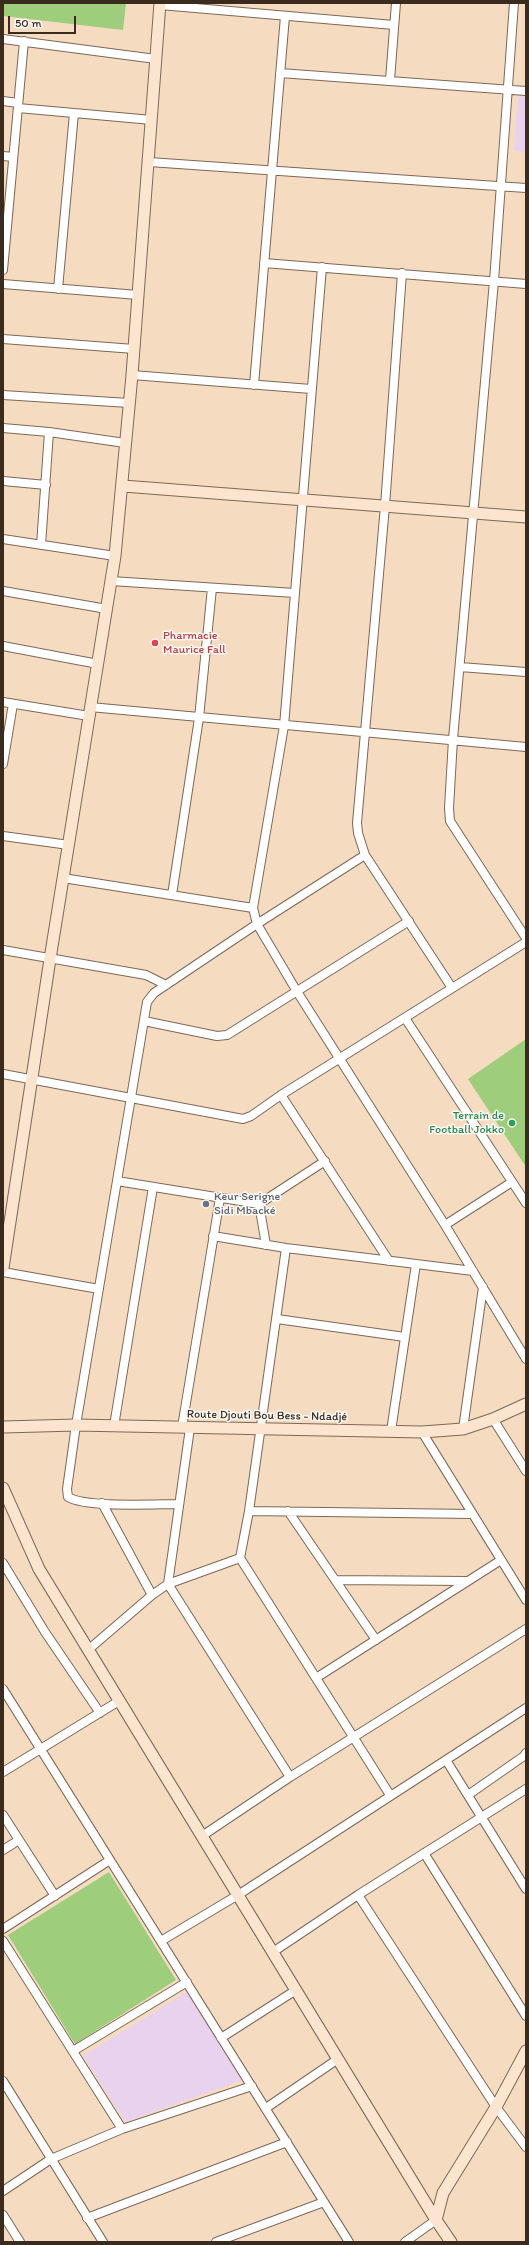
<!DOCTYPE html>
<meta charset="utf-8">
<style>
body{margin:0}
#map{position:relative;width:529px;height:2245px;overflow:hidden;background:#f5dcc1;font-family:Itim,sans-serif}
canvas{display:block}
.frame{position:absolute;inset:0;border:4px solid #3b2a1e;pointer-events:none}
.scale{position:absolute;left:8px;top:16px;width:68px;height:18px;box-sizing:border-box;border:2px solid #3b2a1e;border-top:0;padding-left:5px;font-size:12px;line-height:14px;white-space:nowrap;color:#3b2a1e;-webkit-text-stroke:3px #fdfcf7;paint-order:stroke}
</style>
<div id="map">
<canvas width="529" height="2245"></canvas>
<div class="frame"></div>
<div class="scale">50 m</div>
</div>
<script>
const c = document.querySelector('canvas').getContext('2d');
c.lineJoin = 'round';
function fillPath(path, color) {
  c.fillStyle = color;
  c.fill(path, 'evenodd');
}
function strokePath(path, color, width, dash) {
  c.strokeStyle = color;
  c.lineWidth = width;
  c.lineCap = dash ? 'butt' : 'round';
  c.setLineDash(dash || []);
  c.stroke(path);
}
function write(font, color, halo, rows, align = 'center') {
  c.font = font + ' Itim,sans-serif';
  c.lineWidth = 3;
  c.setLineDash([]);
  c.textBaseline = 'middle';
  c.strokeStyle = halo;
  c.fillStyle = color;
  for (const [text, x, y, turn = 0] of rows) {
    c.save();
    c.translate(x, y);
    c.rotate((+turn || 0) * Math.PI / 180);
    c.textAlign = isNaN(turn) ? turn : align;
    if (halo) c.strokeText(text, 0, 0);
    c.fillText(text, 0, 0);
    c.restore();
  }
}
const built = new Path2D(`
 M 518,96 L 526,97 L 526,152 L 514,151 Z
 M 188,1991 L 243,2080 L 125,2122 L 83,2056 Z`);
const green = new Path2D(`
 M 3,3 L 126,3 L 123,30 L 3,16 Z
 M 526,1039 L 526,1167 L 468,1079 Z
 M 109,1872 L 176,1980 L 75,2044 L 8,1935 Z`);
const street = new Path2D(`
 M 514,3 L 494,281 L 453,739 L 449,808 L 450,821 L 526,938
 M 160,5 L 394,25
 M 3,39 L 156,59
 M 280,73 L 526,91
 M 390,80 L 396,3
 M 3,101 L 18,103
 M 18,108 L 152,120
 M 3,156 L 13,157
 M 149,162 L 526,188
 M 264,263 L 526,284
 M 322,267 L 284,726 L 253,908 L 257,924 L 296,990 L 445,1225 L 526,1359
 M 3,270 L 24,41
 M 402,273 L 385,506 L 357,823 L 358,833 L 365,855 L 452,988
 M 3,284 L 138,295
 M 58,289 L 74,113
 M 3,339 L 134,349
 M 132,375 L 311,389
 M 254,385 L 285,16
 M 3,395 L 129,403
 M 3,428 L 49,432 L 125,443
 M 3,481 L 46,485
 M 3,539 L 115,556
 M 41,545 L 49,432
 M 111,581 L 295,593
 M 3,591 L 107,609
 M 3,646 L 98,664
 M 460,667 L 526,672
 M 3,702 L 89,716
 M 90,707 L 526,747
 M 3,764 L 13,704
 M 3,836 L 69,845
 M 63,878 L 253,908
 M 172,895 L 199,718 L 212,588
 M 3,950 L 146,975 L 166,985
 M 405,1018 L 526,1203
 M 144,1021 L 217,1036 L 227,1035 L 409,921
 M 3,1074 L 243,1119 L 251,1116 L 281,1095 L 526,942
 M 281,1095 L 389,1261
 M 117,1181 L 259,1204 L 325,1161
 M 259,1204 L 266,1245
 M 445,1225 L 512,1182
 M 213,1236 L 286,1248 L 473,1271
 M 286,1248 L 249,1511 L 240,1558 L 390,1795
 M 3,1272 L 99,1289
 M 277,1319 L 405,1337
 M 493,1419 L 526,1471
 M 114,1426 L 153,1187
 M 182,1427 L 220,1198
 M 190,1428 L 168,1584 L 290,1777
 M 463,1429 L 483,1287
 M 391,1431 L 416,1264
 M 422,1432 L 526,1600
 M 102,1503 L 152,1595
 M 179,1504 C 155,1504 87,1508 68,1497 L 67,1489 L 76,1425 L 147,1002 L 154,993 L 257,924 L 365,855
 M 249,1511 L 472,1514
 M 288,1511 L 376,1640
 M 3,1563 L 45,1632 L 100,1713
 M 336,1580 L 467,1581
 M 88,1650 L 152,1595 L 168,1584 L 240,1558
 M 316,1678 L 501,1560
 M 3,1689 L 349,2242
 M 446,1760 L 526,1889
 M 3,1772 L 119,1701
 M 468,1795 L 524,1756 L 526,1753
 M 3,1815 L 55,1896
 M 202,1836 L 290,1777 L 526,1629
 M 3,1850 L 19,1840
 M 424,1853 L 526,2016
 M 358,1895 L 496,2107 L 526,2147
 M 3,1929 L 110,1860
 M 3,1941 L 122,2129
 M 161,1941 L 238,1895 L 526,1708
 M 273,1952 L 358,1895 L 526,1789
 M 221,2038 L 296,1990
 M 73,2051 L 187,1982
 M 3,2081 L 103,2242
 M 266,2108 L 338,2059
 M 3,2191 L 51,2159 L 122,2129 L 252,2086
 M 3,2215 L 20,2242
 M 87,2218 L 287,2142
 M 216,2242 L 324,2202
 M 405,2242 L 436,2220`);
const secondary = new Path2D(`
 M 123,486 L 526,517
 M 3,1268 L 50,959 L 115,556 L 132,375 L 160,3
 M 3,1427 L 76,1425 L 422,1432 L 463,1429 L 493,1419 L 526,1404
 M 3,1488 L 39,1569 L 436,2220 L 451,2242
 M 436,2220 L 443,2193 L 496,2107 L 526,2051`);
const markers = [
 [155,643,4,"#e0444e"],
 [512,1123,4,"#2e9e5b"],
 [206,1204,4,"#6b7280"]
];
const healthNames = [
 ["Pharmacie",163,636],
 ["Maurice Fall",163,650]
];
const leisureNames = [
 ["Terrain de",504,1116],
 ["Football Jokko",504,1130]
];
const worshipNames = [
 ["Keur Serigne",214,1197],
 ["Sidi Mbacké",214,1211]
];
const streetNames = [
 ["Route Djouti Bou Bess - Ndadjé",267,1416,1]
];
fillPath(built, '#e8d2ee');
fillPath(green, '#9ecd7b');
strokePath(street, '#7c6857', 10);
strokePath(secondary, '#7c6857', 13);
strokePath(street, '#fff', 8);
strokePath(secondary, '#fbe5cf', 11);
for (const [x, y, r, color] of markers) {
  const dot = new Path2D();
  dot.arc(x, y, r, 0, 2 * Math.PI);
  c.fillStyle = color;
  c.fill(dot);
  strokePath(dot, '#fdfcf7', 1.5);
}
write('12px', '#be3a42', '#fdfcf7', healthNames, 'left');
write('12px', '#27864d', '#fdfcf7', leisureNames, 'right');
write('12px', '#5b616d', '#fdfcf7', worshipNames, 'left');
write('12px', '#3b2a1e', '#fdfcf7', streetNames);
</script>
